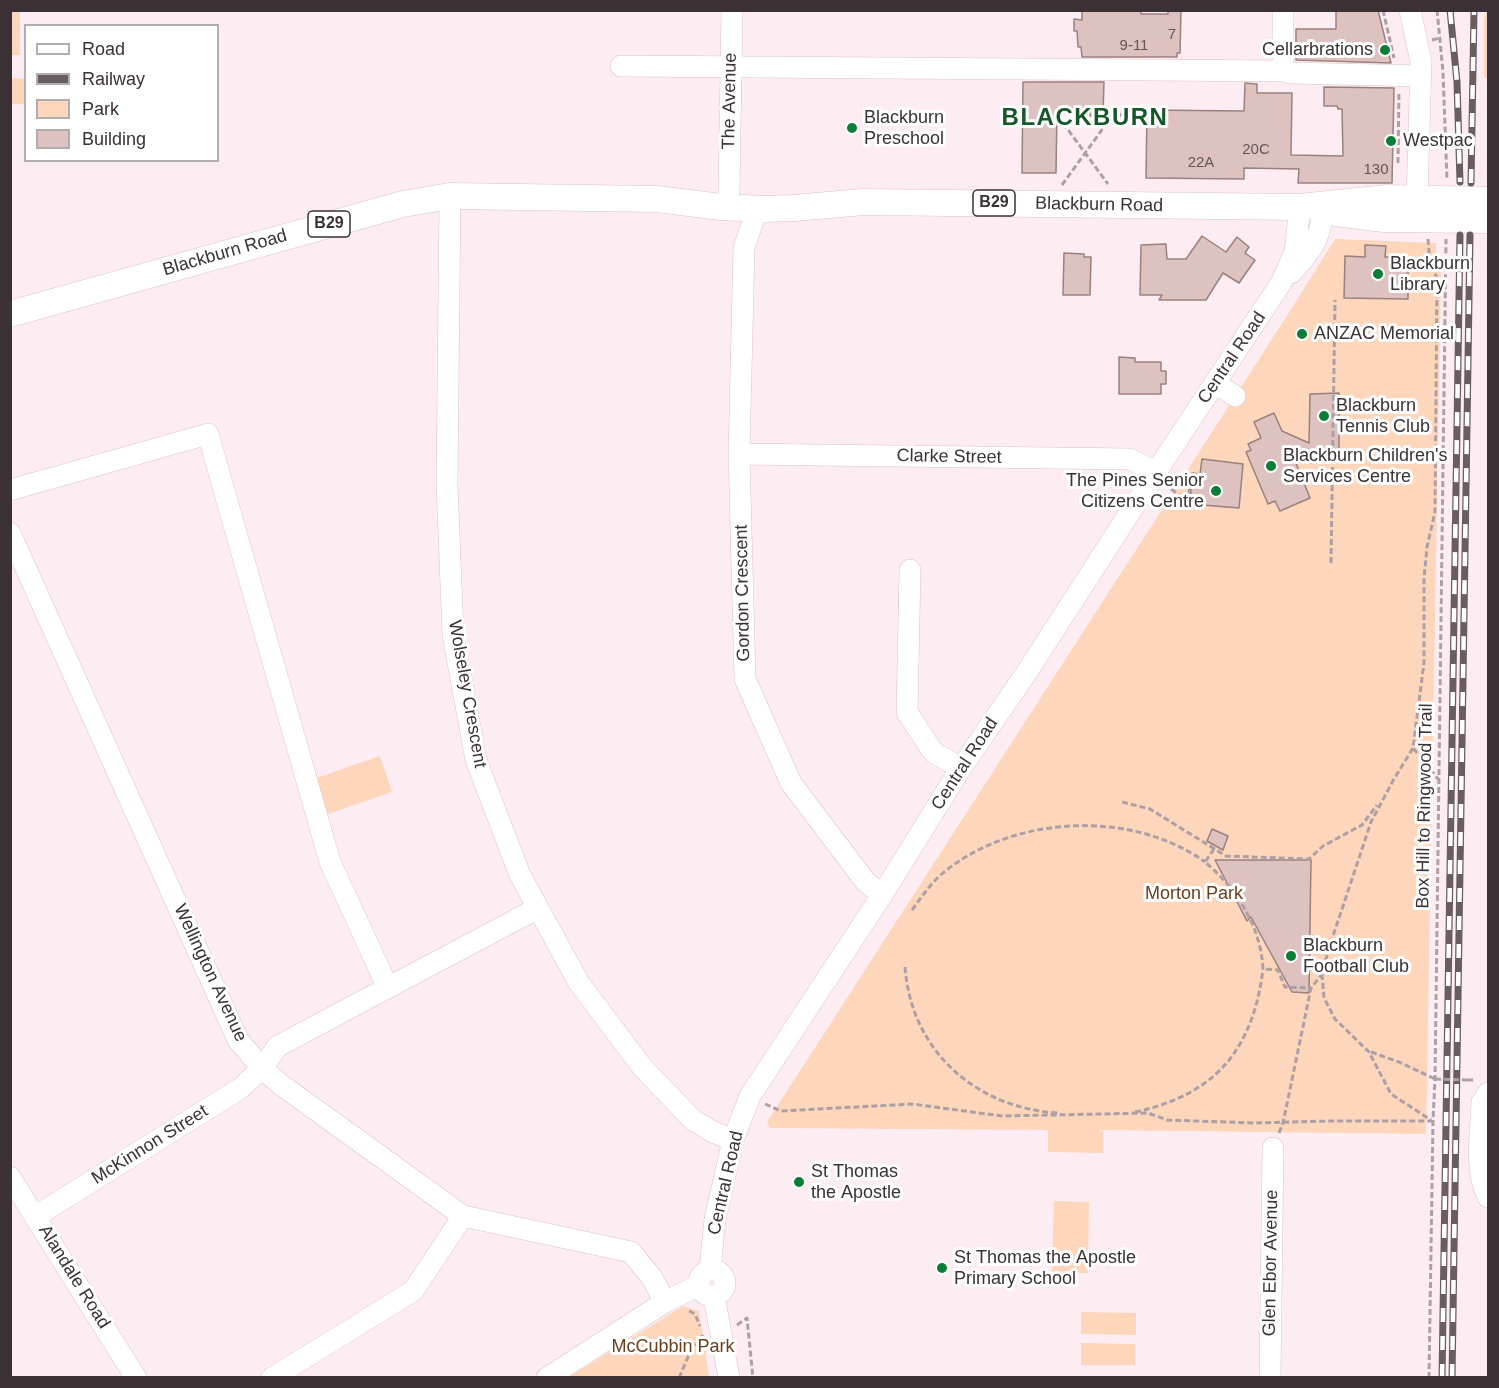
<!DOCTYPE html>
<style>
body{margin:0}
#map{position:relative;width:1499px;height:1388px;overflow:hidden;background:#fdedf3;font-family:Helvetica,sans-serif}
canvas{display:block}
.frame{position:absolute;inset:0;border:12px solid #3b3135;pointer-events:none}
.legend{position:absolute;left:24px;top:24px;width:195px;height:138px;box-sizing:border-box;background:#fff;border:2px solid #b1adae;margin:0;padding:8px 10px;list-style:none;font-size:18px;color:#3b3135}
.legend li{display:flex;align-items:center;gap:12px;height:30px}
.legend b{width:30px;border:2px solid #b1adae}
</style>
<div id="map">
<canvas width="1499" height="1388"></canvas>
<div class="frame"></div>
<ul class="legend">
<li><b style="height:8px;background:#fff"></b>Road</li>
<li><b style="height:8px;background:#685d61"></b>Railway</li>
<li><b style="height:16px;background:#fdd6bc"></b>Park</li>
<li><b style="height:16px;background:#ddc2bf"></b>Building</li>
</ul>
</div>
<script>
const c = document.querySelector('canvas').getContext('2d');
c.lineJoin = 'round';
function fillPath(path, color) {
  c.fillStyle = color;
  c.fill(path, 'evenodd');
}
function strokePath(path, color, width, dash) {
  c.strokeStyle = color;
  c.lineWidth = width;
  c.lineCap = dash ? 'butt' : 'round';
  c.setLineDash(dash || []);
  c.stroke(path);
}
function write(font, color, halo, rows, align = 'center') {
  c.font = font + ' Helvetica,sans-serif';
  c.lineWidth = 6;
  c.setLineDash([]);
  c.textBaseline = 'middle';
  c.strokeStyle = halo;
  c.fillStyle = color;
  for (const [text, x, y, turn = 0] of rows) {
    c.save();
    c.translate(x, y);
    c.rotate((+turn || 0) * Math.PI / 180);
    c.textAlign = isNaN(turn) ? turn : align;
    if (halo) c.strokeText(text, 0, 0);
    c.fillText(text, 0, 0);
    c.restore();
  }
}
const green = new Path2D(`
 M 10,11 L 20,11 L 20,55 L 11,55 Z
 M 1486,11 L 1488,11 L 1488,78 L 1484,78 L 1484,20 Z
 M 10,78 L 25,79 L 25,104 L 11,104 Z
 M 1335,239 L 1436,243 L 1436,265 L 1441,271 L 1426,1134 L 1098,1130 L 1103,1131 L 1103,1153 L 1048,1152 L 1048,1130 L 770,1128 L 767,1122 L 1283,322 Z
 M 380,756 L 392,792 L 325,815 L 313,779 Z
 M 1054,1201 L 1089,1202 L 1088,1273 L 1052,1272 Z
 M 683,1306 L 699,1311 L 709,1377 L 569,1377 Z
 M 1081,1312 L 1136,1313 L 1136,1335 L 1081,1334 Z
 M 1081,1343 L 1135,1344 L 1135,1365 L 1081,1365 Z`);
const building = new Path2D(`
 M 1082,10 L 1141,10 L 1141,14 L 1168,14 L 1168,10 L 1181,10 L 1180,53 L 1177,53 L 1177,57 L 1082,57 L 1081,47 L 1078,47 L 1077,31 L 1074,31 L 1074,19 L 1082,20 Z
 M 1336,10 L 1378,10 L 1391,63 L 1296,60 L 1296,29 L 1336,29 Z
 M 1023,82 L 1104,82 L 1103,116 L 1090,116 L 1090,108 L 1057,108 L 1056,173 L 1022,173 Z
 M 1245,83 L 1257,84 L 1257,93 L 1292,93 L 1291,155 L 1343,156 L 1342,109 L 1338,109 L 1337,106 L 1324,106 L 1324,87 L 1394,88 L 1392,183 L 1298,183 L 1299,169 L 1244,168 L 1244,179 L 1146,178 L 1147,110 L 1244,111 Z
 M 1202,236 L 1226,252 L 1237,237 L 1249,247 L 1245,253 L 1255,260 L 1239,283 L 1223,273 L 1206,300 L 1159,300 L 1162,295 L 1140,295 L 1141,245 L 1166,244 L 1167,259 L 1186,259 Z
 M 1365,245 L 1386,246 L 1385,257 L 1408,257 L 1408,299 L 1344,298 L 1345,256 L 1365,257 Z
 M 1064,253 L 1084,254 L 1084,257 L 1091,257 L 1090,295 L 1063,295 Z
 M 1119,357 L 1135,358 L 1135,362 L 1161,362 L 1161,371 L 1166,371 L 1166,384 L 1161,384 L 1161,394 L 1119,394 Z
 M 1339,393 L 1339,462 L 1296,463 L 1310,498 L 1280,511 L 1275,501 L 1268,504 L 1246,452 L 1251,450 L 1248,444 L 1261,438 L 1254,422 L 1274,413 L 1282,431 L 1309,443 L 1310,394 Z
 M 1202,459 L 1243,464 L 1239,508 L 1190,504 L 1192,473 L 1200,474 Z
 M 1212,829 L 1228,836 L 1223,850 L 1207,841 Z
 M 1215,860 L 1311,860 L 1309,993 L 1292,992 L 1251,917 L 1247,921 Z`);
const path = new Path2D(`
 M 1383,10 L 1394,58
 M 1437,10 L 1443,72 L 1447,180
 M 1432,40 L 1440,38
 M 1063,123 L 1108,184
 M 1398,163 L 1399,91
 M 1062,185 L 1104,127 L 1127,110
 M 1428,239 L 1430,264 L 1437,278 L 1435,512 L 1427,547 L 1424,579 L 1424,663 L 1413,748 L 1438,779
 M 1171,489 L 1188,501 L 1191,474
 M 1331,563 L 1335,300
 M 1122,802 L 1150,809 L 1226,856 L 1309,859 L 1323,846 L 1362,825 L 1377,805
 M 1214,849 L 1205,862 C 1237,889 1261,927 1263,969 L 1278,970 L 1285,987 L 1311,988
 M 912,910 C 923,895 933,880 948,869 C 1018,815 1133,810 1205,862
 M 905,967 C 911,1051 976,1108 1058,1113
 M 1322,974 L 1324,998 L 1335,1019 L 1369,1052 L 1391,1094 L 1431,1120
 M 1371,1052 L 1399,1062 L 1435,1079
 M 1467,1080 L 1476,1080
 M 765,1104 L 781,1111 L 912,1104 L 1002,1116 L 1148,1113 L 1167,1120 L 1255,1123 L 1330,1121 L 1432,1121
 M 1135,1112 C 1215,1095 1253,1050 1263,969
 M 1279,1133 L 1283,1123 L 1311,988 L 1322,974 L 1330,945 L 1371,822 L 1394,779 L 1413,748
 M 689,1311 L 695,1314 L 700,1326
 M 737,1325 L 747,1318 L 753,1378
 M 679,1378 L 688,1357 L 703,1335
 M 1429,1378 L 1433,1121 L 1435,1079 L 1446,239`);
const minor = new Path2D(`
 M 1410,10 L 1421,62 L 1417,199
 M 621,66 L 1283,71 L 1291,73 L 1421,76
 M 1283,71 L 1283,10
 M 729,192 L 732,10
 M 450,196 L 447,484 L 453,635 L 476,760 L 520,875 L 579,983 L 643,1068 L 693,1120 L 713,1132 L 733,1140
 M 763,209 L 754,218 L 744,248 L 739,454 L 745,679 L 791,783 L 865,881 L 882,895
 M 1291,273 C 1310,252 1321,241 1322,211
 M 1215,383 L 1235,396
 M 739,454 L 1130,459 L 1156,472
 M 10,490 L 208,434 L 330,862 L 388,988
 M 10,533 L 238,1040 L 262,1068 L 280,1084 L 463,1216 L 631,1252 L 652,1278 L 665,1302
 M 910,570 L 907,712 L 931,749 L 936,754 L 961,768
 M 1488,1093 L 1482,1102 C 1481,1132 1474,1170 1488,1197
 M 10,1177 L 136,1378
 M 36,1216 L 241,1088 L 262,1068 L 278,1046 L 538,908
 M 710,1270 L 715,1219 L 733,1140 L 750,1096 L 882,895 L 961,768 L 1027,672 L 1156,472 L 1281,283 L 1295,252 L 1300,207
 M699 1283a13 13 0 1 1 26 0a13 13 0 1 1-26 0Z
 M 714,1296 L 729,1378
 M 272,1378 L 413,1291 L 463,1216
 M 547,1378 L 665,1302 L 699,1285
 M 1270,1378 L 1273,1148`);
const major = new Path2D(`
 M 1327,212 L 1384,219 L 1488,220
 M 10,314 L 403,204 L 450,196 L 657,199 L 721,207 L 763,209 L 794,208 L 863,202 L 1300,207 L 1387,198 L 1488,200`);
const rail = new Path2D(`
 M 1450,10 L 1457,82 L 1460,182
 M 1471,183 L 1474,10
 M 1442,1378 L 1460,235
 M 1452,1378 L 1470,235`);
const pathBridge = new Path2D(`
 M 1435,1079 L 1467,1080`);
const markers = [
 [1385,50,6,"#0a7e35"],
 [852,128,6,"#0a7e35"],
 [1391,141,6,"#0a7e35"],
 [1378,274,6,"#0a7e35"],
 [1302,334,6,"#0a7e35"],
 [1324,416,6,"#0a7e35"],
 [1271,466,6,"#0a7e35"],
 [1216,491,6,"#0a7e35"],
 [1291,956,6,"#0a7e35"],
 [799,1182,6,"#0a7e35"],
 [942,1268,6,"#0a7e35"]
];
const numberNames = [
 ["7",1172,35],
 ["9-11",1134,46],
 ["20C",1256,150],
 ["22A",1201,163],
 ["130",1376,170]
];
const shields = [
 [994,203,42],
 [329,224,42]
];
const shieldNames = [
 ["B29",994,203],
 ["B29",329,224]
];
const poiNames = [
 ["Cellarbrations",1373,50,"right"],
 ["Blackburn",864,118],
 ["Preschool",864,139],
 ["Westpac",1403,141],
 ["Blackburn",1390,264],
 ["Library",1390,285],
 ["ANZAC Memorial",1314,334],
 ["Blackburn",1336,406],
 ["Tennis Club",1336,427],
 ["Blackburn Children's",1283,456],
 ["Services Centre",1283,477],
 ["The Pines Senior",1204,481,"right"],
 ["Citizens Centre",1204,502,"right"],
 ["Blackburn",1303,946],
 ["Football Club",1303,967],
 ["St Thomas",811,1172],
 ["the Apostle",811,1193],
 ["St Thomas the Apostle",954,1258],
 ["Primary School",954,1279]
];
const streetNames = [
 ["The Avenue",730,101,-89],
 ["Blackburn Road",1099,205,1],
 ["Blackburn Road",225,253,-16],
 ["Central Road",1232,358,-56],
 ["Clarke Street",949,457,1],
 ["Gordon Crescent",743,593,-91],
 ["Wolseley Crescent",467,694,80],
 ["Central Road",965,764,-57],
 ["Box Hill to Ringwood Trail",1425,806,-89],
 ["Wellington Avenue",210,973,65],
 ["McKinnon Street",150,1145,-32],
 ["Central Road",726,1183,-77],
 ["Glen Ebor Avenue",1271,1263,-89],
 ["Alandale Road",74,1277,58]
];
const parkNames = [
 ["Morton Park",1194,894],
 ["McCubbin Park",673,1347]
];
const districtNames = [
 ["BLACKBURN",1085,118]
];
fillPath(green, '#fdd6bc');
fillPath(building, '#ddc2bf');
strokePath(building, '#9a817e', 1.5);
strokePath(minor, '#dbc1ca', 22);
strokePath(major, '#dbc1ca', 27);
strokePath(path, '#ada0a5', 3, [6, 3]);
strokePath(minor, '#fff', 21);
strokePath(major, '#fff', 26);
strokePath(rail, '#685d61', 7);
strokePath(rail, '#fff', 4.5, [14]);
strokePath(pathBridge, '#ada0a5', 3, [6, 3]);
for (const [x, y, r, color] of markers) {
  const dot = new Path2D();
  dot.arc(x, y, r, 0, 2 * Math.PI);
  c.fillStyle = color;
  c.fill(dot);
  strokePath(dot, '#fff', 2);
}
write('15px', '#645558', null, numberNames);
for (const [x, y, w] of shields) {
  const box = new Path2D();
  box.roundRect(x - w / 2, y - 13, w, 26, 4.5);
  c.fillStyle = '#fff';
  c.fill(box);
  strokePath(box, '#3b3135', 1.5);
}
write('bold 16px', '#3b3135', null, shieldNames);
write('18px', '#3b3135', '#fff', poiNames, 'left');
write('18px', '#3b3135', '#fff', streetNames);
write('18px', '#6b3e1b', '#fff', parkNames);
c.letterSpacing = '1.5px';
write('bold 24px', '#165728', '#fff', districtNames);
c.letterSpacing = '0px';
</script>
